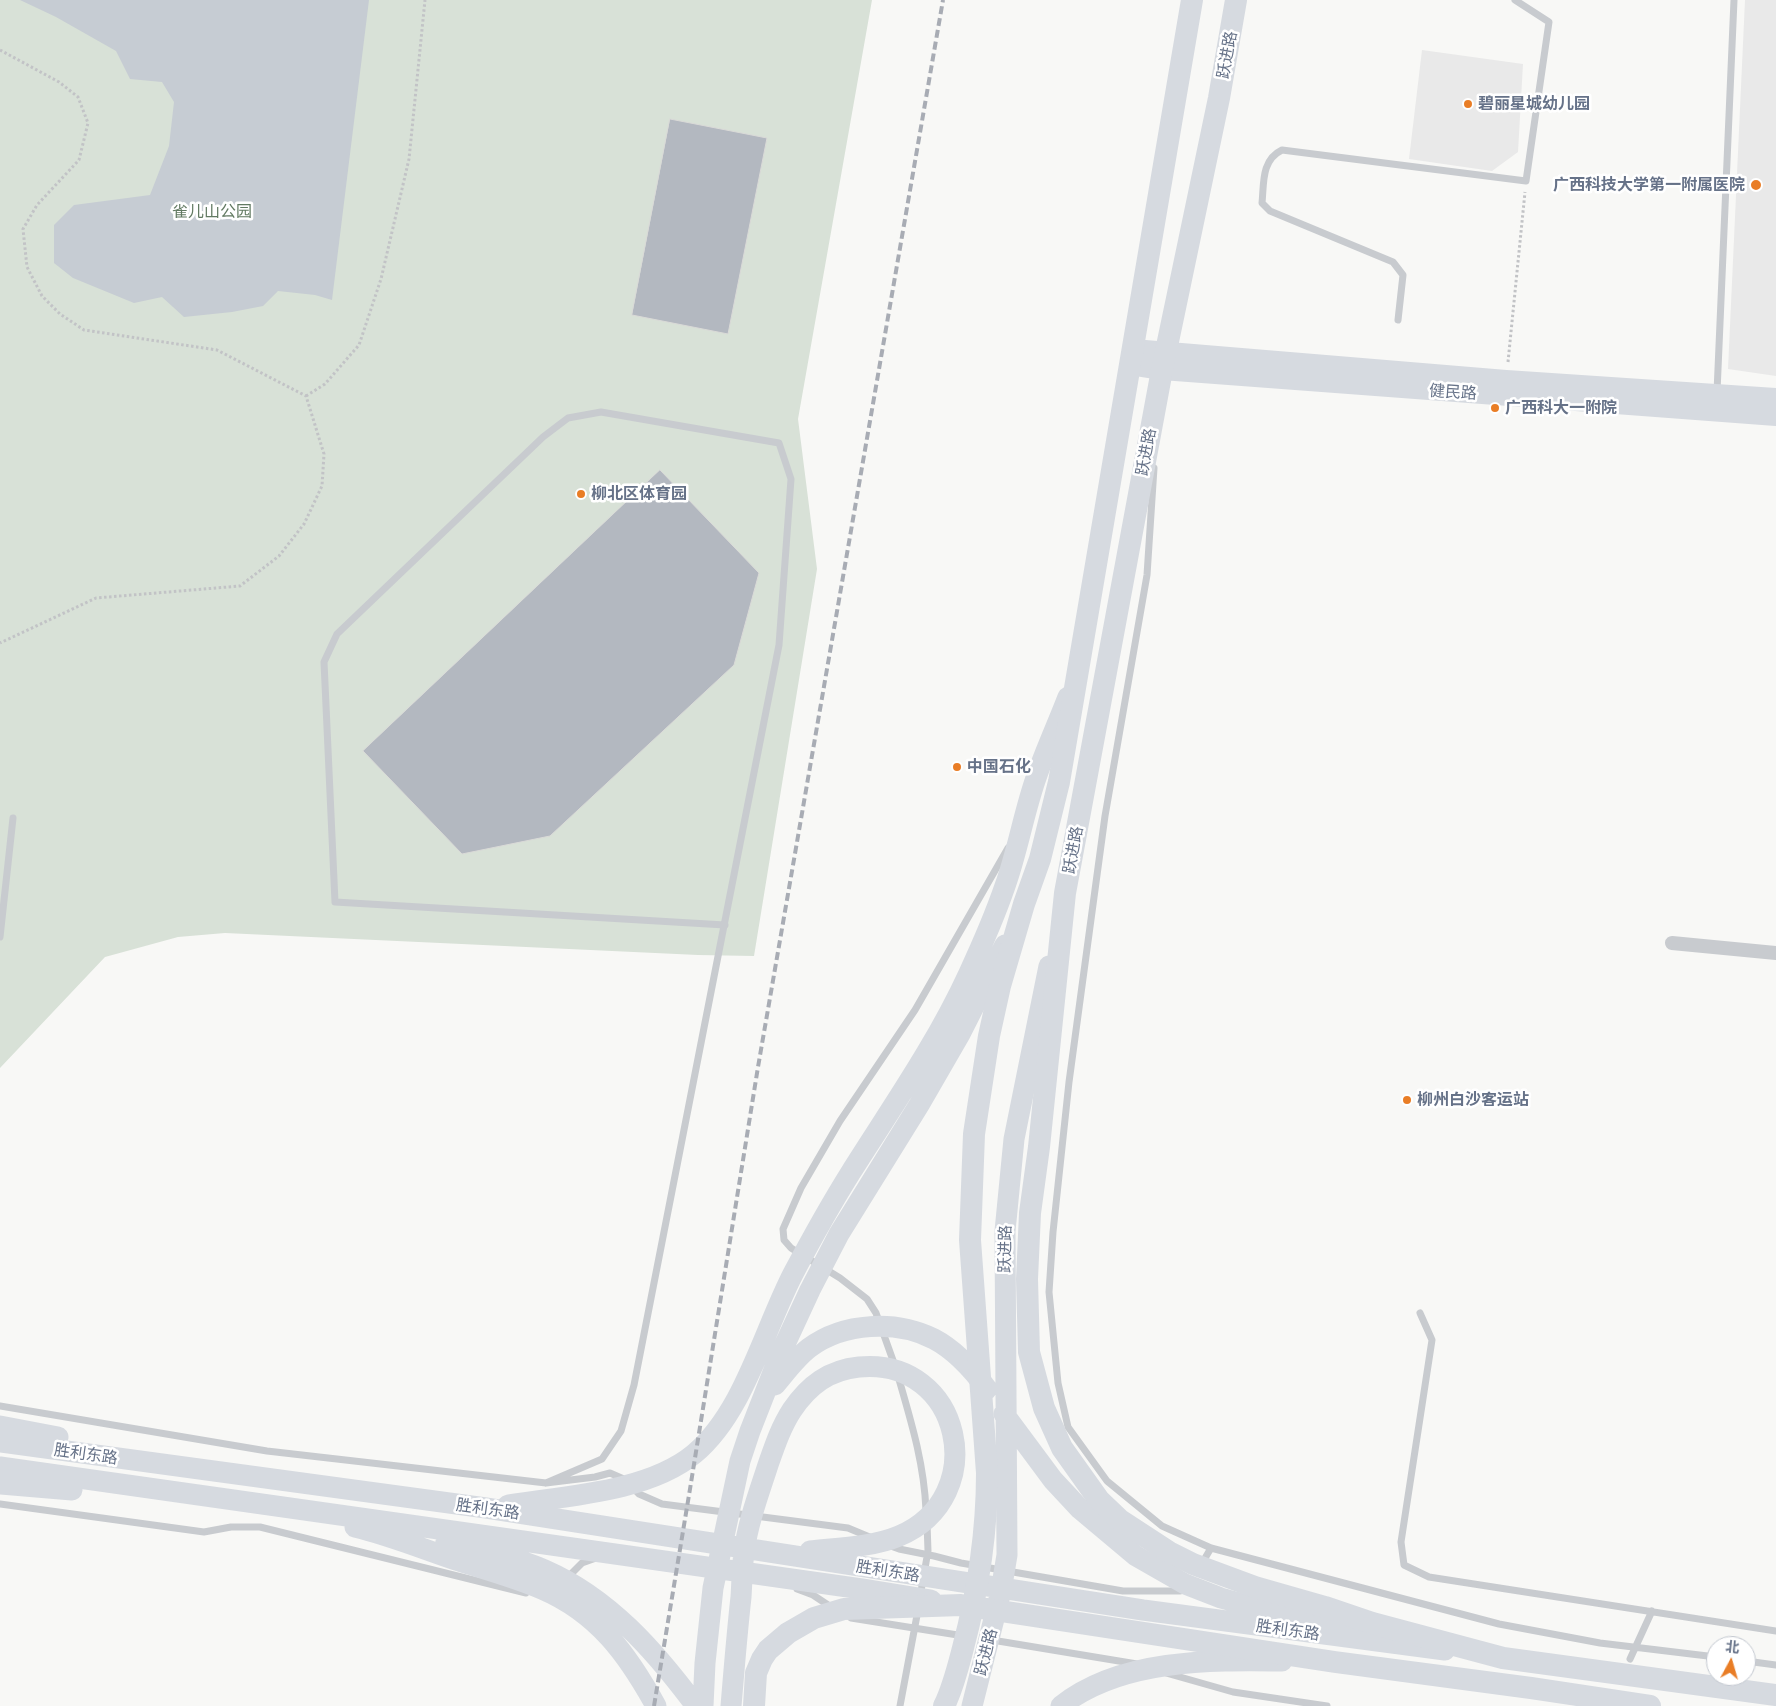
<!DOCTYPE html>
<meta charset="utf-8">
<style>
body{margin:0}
#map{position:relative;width:1776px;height:1706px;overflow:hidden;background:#f8f8f6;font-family:Barlow,"Noto Sans SC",sans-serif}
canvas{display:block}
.north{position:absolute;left:1706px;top:1636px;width:50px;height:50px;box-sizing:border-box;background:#fff;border:1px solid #c2c7cf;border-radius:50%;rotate:6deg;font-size:14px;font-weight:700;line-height:20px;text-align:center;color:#667288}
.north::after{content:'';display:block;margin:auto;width:18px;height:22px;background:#e97d25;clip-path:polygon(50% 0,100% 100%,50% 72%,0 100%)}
</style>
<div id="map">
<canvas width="1776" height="1706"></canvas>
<div class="north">北</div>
</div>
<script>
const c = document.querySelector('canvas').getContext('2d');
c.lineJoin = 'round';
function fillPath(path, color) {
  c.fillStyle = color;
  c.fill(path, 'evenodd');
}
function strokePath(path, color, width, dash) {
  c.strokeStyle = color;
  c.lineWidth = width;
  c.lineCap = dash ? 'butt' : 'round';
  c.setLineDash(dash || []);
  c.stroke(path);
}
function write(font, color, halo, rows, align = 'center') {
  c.font = font + ' Barlow,"Noto Sans SC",sans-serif';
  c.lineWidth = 5;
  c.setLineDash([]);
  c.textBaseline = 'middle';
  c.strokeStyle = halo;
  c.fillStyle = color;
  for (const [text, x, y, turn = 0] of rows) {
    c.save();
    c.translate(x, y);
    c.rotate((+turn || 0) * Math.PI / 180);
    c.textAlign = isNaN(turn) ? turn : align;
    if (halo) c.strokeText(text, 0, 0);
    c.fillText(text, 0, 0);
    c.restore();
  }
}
const built = new Path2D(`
 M 1745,0 L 1776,0 L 1776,376 L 1728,369 Z
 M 1422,50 L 1523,64 L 1518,152 L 1492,171 L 1409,159 Z`);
const green = new Path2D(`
 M 0,0 L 872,0 L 798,419 L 817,569 L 754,956 L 698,955 L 225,933 L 178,937 L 105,957 L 0,1068 Z`);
const water = new Path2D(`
 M 20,0 L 369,0 L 332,300 L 315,295 L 278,291 L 263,306 L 232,312 L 184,317 L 162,297 L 134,303 L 73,278 L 54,263 L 54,225 L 74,205 L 150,195 L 169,146 L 174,102 L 162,82 L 130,79 L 116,51 L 56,17 Z`);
const building = new Path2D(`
 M 670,119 L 767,138 L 728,334 L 632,315 Z
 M 660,470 L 759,573 L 734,665 L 550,836 L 462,854 L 363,751 Z`);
const path = new Path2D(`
 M 0,50 L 59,82 L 78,97 L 88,123 L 79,160 L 37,205 L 23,229 L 27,267 L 42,296 L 60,314 L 84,330 L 217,350 L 306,396 L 324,454 L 322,486 L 304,524 L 279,556 L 240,586 L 96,598 L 0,643
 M 1508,362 L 1525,192
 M 306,396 L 325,384 L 359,345 L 381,279 L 409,159 L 425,0`);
const service = new Path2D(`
 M 1398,320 L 1403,275 L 1393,262 L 1270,211 L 1262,203 C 1264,184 1261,160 1282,150 L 1526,181 L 1549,22 L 1515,0
 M 1717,392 L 1734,0
 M 1154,468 L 1147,575 L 1105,816 L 1069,1082 L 1053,1232 L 1049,1292 L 1058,1383 L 1068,1427 L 1107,1481 L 1162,1526 L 1211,1548 L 1499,1624 L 1600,1643 L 1716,1657
 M 0,937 L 13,818
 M 1420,1313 L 1432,1340 L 1401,1542 L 1404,1565 L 1429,1577 L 1776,1631
 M 895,1366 L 876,1313 L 867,1299 L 840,1278 L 791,1248 L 784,1240 L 783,1229 L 801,1188 L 840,1121 L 915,1010 L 1008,848
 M 898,1376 C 911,1421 924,1463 926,1510
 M 0,1406 L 267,1451 L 546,1483 L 595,1477 L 610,1473 L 626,1480
 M 546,1483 L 602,1459 L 621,1431 L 634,1385 L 779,645 L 791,479 L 779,443 L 601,412 L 568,418 L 543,437 L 337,634 L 324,662 L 335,902 L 725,925
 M 633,1488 L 639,1494 L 662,1504 L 848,1528 L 872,1538
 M 0,1504 L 204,1532 L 231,1527 L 260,1527 L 526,1593
 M 888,1545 L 899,1549 L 934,1556 L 961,1563 L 1123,1591 L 1180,1591 L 1182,1588
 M 1201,1565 L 1211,1548
 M 566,1579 L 582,1563 L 596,1558
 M 797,1589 L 813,1595 L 831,1607
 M 920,1597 L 928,1551 L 927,1523
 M 851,1618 L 964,1636
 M 992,1640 L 1137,1664
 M 1630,1659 L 1652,1611
 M 1746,1661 L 1776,1665
 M 1166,1673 L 1233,1692 L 1327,1706
 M 900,1706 L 918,1610`);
const minor = new Path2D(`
 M 1672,943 L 1776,953`);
const secondary = new Path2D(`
 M 1133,349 L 1506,380 L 1776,398
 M 1130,365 L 1162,370 L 1776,416`);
const primary = new Path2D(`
 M 775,1385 C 786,1372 796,1358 809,1348 C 844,1322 896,1320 934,1339 C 955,1350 973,1370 987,1389
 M 1004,1414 L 1053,1480 L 1080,1509 L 1136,1556 L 1185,1584 L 1221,1598 L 1271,1612 L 1348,1620
 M 0,1426 L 58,1437
 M 0,1442 L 486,1508 L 1143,1610 L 1445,1650
 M 0,1467 L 862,1589 L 931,1600
 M 0,1484 L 72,1490
 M 508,1505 C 565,1496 648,1492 694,1454 C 744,1413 764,1329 794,1272 C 812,1238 831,1204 851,1172 C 892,1107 937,1043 969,973 C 982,945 995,915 1005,886 C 1018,850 1024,811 1037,775 C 1046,749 1058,723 1068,697
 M 355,1527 C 389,1535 423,1549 456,1560 C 484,1569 514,1577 542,1589 C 598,1613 628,1655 656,1706
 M 446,1542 C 479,1550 513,1556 545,1570 C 609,1598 655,1651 696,1706
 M 703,1706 L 705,1663 L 713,1588 L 740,1461 L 750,1431 L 779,1357 L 810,1290 L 839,1234 L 919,1105 L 960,1034 L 1005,945
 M 731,1706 C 734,1670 737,1633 741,1597 C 742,1582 742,1567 744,1552 C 748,1522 759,1493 768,1465 C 775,1445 781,1427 792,1410 C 809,1385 829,1370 859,1367 C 962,1357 992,1497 899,1536 C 873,1547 837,1548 810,1551
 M 972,1706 L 1001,1591 L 1007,1555 L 1005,1231 L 1014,1139 L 1049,966
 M 1061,1706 C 1120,1659 1210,1660 1282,1661`);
const trunk = new Path2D(`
 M 1236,0 L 1219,98 L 1162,370 L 1065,893 L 1039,1147 L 1030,1213 L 1027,1279 L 1029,1352 L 1044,1408 L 1062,1448 L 1099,1500 L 1120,1520 L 1169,1552 L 1193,1564 L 1255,1587 L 1325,1607 L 1372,1623 L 1503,1658 L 1776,1695
 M 754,1706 L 756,1673 L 762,1659 L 768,1650 L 788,1633 L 814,1618 L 844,1609 L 961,1605 L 1335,1662 L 1531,1688 L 1650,1706
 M 944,1706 C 953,1688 958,1667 963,1648 C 978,1591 987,1531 987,1473 L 970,1240 L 974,1134 L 989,1036 L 1000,986 L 1024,904 L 1040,859 L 1059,782 L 1192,0`);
const rail = new Path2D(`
 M 654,1706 L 690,1489 L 758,1067 L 943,0`);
const markers = [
 [1468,104,5,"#e97d25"],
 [1756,185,6,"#e97d25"],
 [1495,408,5,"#e97d25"],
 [581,494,5,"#e97d25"],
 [957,767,5,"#e97d25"],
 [1407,1100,5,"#e97d25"]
];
const streetNames = [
 ["跃进路",1227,55,-80],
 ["健民路",1453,392,4],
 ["跃进路",1146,452,-80],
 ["跃进路",1073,850,-80],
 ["跃进路",1005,1249,-89],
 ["胜利东路",86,1454,8],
 ["胜利东路",488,1509,8],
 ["胜利东路",888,1571,9],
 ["胜利东路",1288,1630,8],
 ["跃进路",986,1652,-76]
];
const poiNames = [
 ["碧丽星城幼儿园",1478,104],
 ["广西科技大学第一附属医院",1745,185,"right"],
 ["广西科大一附院",1505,408],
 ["柳北区体育园",591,494],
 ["中国石化",967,767],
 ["柳州白沙客运站",1417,1100]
];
const parkNames = [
 ["雀儿山公园",212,212]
];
fillPath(built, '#e9e9e9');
fillPath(green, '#d8e1d7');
fillPath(water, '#c6ccd3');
fillPath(building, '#b3b8c0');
strokePath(building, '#dadad8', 1);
strokePath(path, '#c2c3c6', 3, [2.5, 2.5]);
strokePath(service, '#c8cbcf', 7);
strokePath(minor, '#c8cbcf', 14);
strokePath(secondary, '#d6dae0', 20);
strokePath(primary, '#d6dae0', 21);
strokePath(trunk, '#d6dae0', 22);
strokePath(rail, '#a8acb4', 4, [8, 4]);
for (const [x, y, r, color] of markers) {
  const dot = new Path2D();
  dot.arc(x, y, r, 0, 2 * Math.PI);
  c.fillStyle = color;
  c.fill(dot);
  strokePath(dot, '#fff', 2);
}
write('16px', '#667288', '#fff', streetNames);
write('bold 16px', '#667288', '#fff', poiNames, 'left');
write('16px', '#627a62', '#fff', parkNames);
</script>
